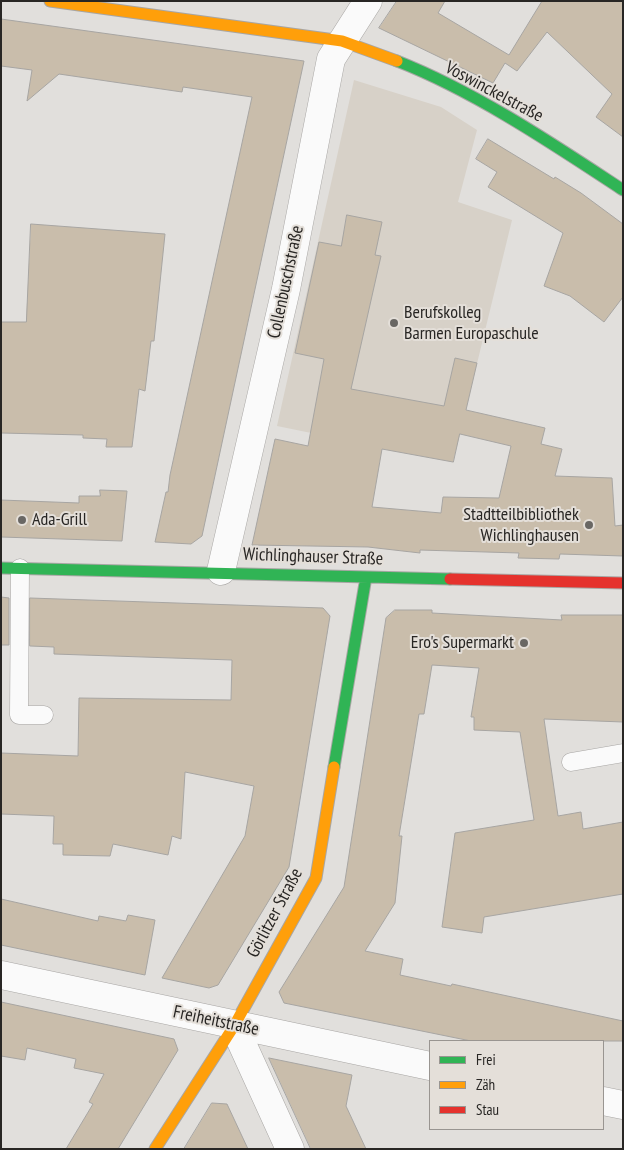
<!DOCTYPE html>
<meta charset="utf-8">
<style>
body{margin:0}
#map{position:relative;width:624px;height:1150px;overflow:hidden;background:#e1dfdc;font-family:"PT Sans Narrow",sans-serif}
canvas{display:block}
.frame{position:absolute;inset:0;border:2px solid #282624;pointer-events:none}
.legend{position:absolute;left:429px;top:1040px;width:175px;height:90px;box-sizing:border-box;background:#e4dfd9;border:1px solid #999591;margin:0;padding:6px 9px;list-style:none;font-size:15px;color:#282624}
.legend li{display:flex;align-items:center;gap:10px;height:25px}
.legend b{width:25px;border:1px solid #999591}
</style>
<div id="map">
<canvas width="624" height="1150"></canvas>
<div class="frame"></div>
<ul class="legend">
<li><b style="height:6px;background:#30b455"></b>Frei</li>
<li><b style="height:6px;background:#ff9f0a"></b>Zäh</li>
<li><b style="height:6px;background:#e5322d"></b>Stau</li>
</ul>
</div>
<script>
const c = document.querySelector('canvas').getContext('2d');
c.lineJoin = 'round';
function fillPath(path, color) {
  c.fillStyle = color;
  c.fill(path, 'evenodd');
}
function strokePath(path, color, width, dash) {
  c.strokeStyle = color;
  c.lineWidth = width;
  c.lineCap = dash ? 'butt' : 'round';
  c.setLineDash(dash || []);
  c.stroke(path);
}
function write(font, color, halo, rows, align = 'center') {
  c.font = font + ' "PT Sans Narrow",sans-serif';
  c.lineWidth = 4;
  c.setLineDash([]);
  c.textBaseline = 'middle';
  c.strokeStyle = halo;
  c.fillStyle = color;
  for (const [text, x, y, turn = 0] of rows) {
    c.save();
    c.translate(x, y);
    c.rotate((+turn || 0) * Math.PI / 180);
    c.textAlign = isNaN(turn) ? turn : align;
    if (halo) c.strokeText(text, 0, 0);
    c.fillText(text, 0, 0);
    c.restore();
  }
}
const built = new Path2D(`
 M 354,80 L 441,107 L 477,130 L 458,202 L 512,220 L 453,462 L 277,426 Z`);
const building = new Path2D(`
 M 397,1 L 445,1 L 438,13 L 509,55 L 542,1 L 623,1 L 623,137 L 596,117 L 612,94 L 547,32 L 517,71 L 505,63 L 493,83 L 379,28 Z
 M 1,19 L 304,61 L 202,536 L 191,544 L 155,542 L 166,492 L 168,492 L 170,475 L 252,97 L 183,87 L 182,92 L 59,74 L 27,101 L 32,70 L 1,66 Z
 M 488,139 L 554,179 L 555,177 L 581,193 L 623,224 L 623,297 L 604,322 L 570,296 L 544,286 L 563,233 L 488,187 L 497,172 L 476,159 Z
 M 347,215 L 382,222 L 375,255 L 381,256 L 351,389 L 444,406 L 455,358 L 477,363 L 466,410 L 545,428 L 541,444 L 562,449 L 555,476 L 612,478 L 615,526 L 623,525 L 623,556 L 560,554 L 559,559 L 518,558 L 519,553 L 420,550 L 420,553 L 368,547 L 252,545 L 275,439 L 308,446 L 324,359 L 295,353 L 319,242 L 341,246 ZM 460,434 L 511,446 L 499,498 L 443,497 L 441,513 L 372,507 L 382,449 L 453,462 Z
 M 31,224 L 165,234 L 154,341 L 151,341 L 145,391 L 139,389 L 132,447 L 106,447 L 107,439 L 83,438 L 83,435 L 1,433 L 1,322 L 26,322 Z
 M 100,490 L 127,491 L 122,541 L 1,537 L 1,500 L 79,503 L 79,496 L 100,496 Z
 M 1,597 L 9,598 L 9,645 L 1,645 Z
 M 30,598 L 323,608 L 330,616 L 289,867 L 218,985 L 209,988 L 162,978 L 245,836 L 254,786 L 185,772 L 181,839 L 172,836 L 168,855 L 113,844 L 110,856 L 63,855 L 63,844 L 53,844 L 54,816 L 1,814 L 1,753 L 78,756 L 79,698 L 231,700 L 232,660 L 54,654 L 54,647 L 30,646 Z
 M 395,610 L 432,610 L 432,613 L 562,620 L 561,615 L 623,615 L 623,722 L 544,719 L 558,816 L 581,812 L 583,829 L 623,822 L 623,894 L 484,917 L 482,933 L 442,927 L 455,833 L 534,820 L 520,732 L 474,730 L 474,717 L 471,717 L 479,668 L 432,665 L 424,714 L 419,714 L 399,836 L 402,836 L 395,903 L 365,951 L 403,959 L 400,975 L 451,986 L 452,984 L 623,1021 L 623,1041 L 471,1041 L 284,1003 L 279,992 L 344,887 L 386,618 Z
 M 1,899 L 98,921 L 99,916 L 126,921 L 128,915 L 155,920 L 145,975 L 1,945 Z
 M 1,1002 L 174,1039 L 178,1050 L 118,1149 L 66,1149 L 93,1104 L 89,1102 L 104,1074 L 74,1068 L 76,1059 L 27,1048 L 25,1060 L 1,1056 Z
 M 269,1058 L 352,1075 L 346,1106 L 366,1149 L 311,1149 Z
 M 212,1103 L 227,1104 L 248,1149 L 184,1149 Z`);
const lane = new Path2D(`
 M 20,568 L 19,715 L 44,715
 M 571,762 L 623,753`);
const street = new Path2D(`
 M 221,571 L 286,289 L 331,59 L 368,1
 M 1,975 L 430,1066
 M 234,1026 L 290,1149
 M 603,1101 L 623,1105`);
const fast = new Path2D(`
 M 397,61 C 476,92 553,144 623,190
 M 1,568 L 450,579
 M 334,767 L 366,577`);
const slow = new Path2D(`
 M 50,1 L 342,41 L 397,61
 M 155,1149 L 234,1026 L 316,878 L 334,767`);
const jam = new Path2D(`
 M 450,579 L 623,583`);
const markers = [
 [394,323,5,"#696764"],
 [22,520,5,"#696764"],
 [589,525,5,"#696764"],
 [524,643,5,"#696764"]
];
const streetNames = [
 ["Voswinckelstraße",494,92,28],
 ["Collenbuschstraße",286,282,-78],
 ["Wichlinghauser Straße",313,557,2],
 ["Görlitzer Straße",275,913,-62],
 ["Freiheitstraße",216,1021,12]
];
const poiNames = [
 ["Berufskolleg",404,313],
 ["Barmen Europaschule",404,334],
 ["Stadtteilbibliothek",579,515,"right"],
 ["Wichlinghausen",579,536,"right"],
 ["Ada-Grill",32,520],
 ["Ero's Supermarkt",514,643,"right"]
];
fillPath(built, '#d7d1c8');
fillPath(building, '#c9bdab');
strokePath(building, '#a7a5a2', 1);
strokePath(lane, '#a8a6a4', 19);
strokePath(street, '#a8a6a4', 29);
strokePath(fast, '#a8a6a4', 13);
strokePath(slow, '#a8a6a4', 13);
strokePath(jam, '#a8a6a4', 13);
strokePath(lane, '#fafafa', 18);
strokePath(street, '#fafafa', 28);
strokePath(fast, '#30b455', 11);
strokePath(slow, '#ff9f0a', 11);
strokePath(jam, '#e5322d', 11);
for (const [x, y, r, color] of markers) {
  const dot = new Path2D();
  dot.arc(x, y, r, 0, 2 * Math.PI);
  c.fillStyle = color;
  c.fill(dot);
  strokePath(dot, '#e4dfd9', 2);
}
write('18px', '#282624', '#e4dfd9', streetNames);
write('18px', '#282624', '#e4dfd9', poiNames, 'left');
</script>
